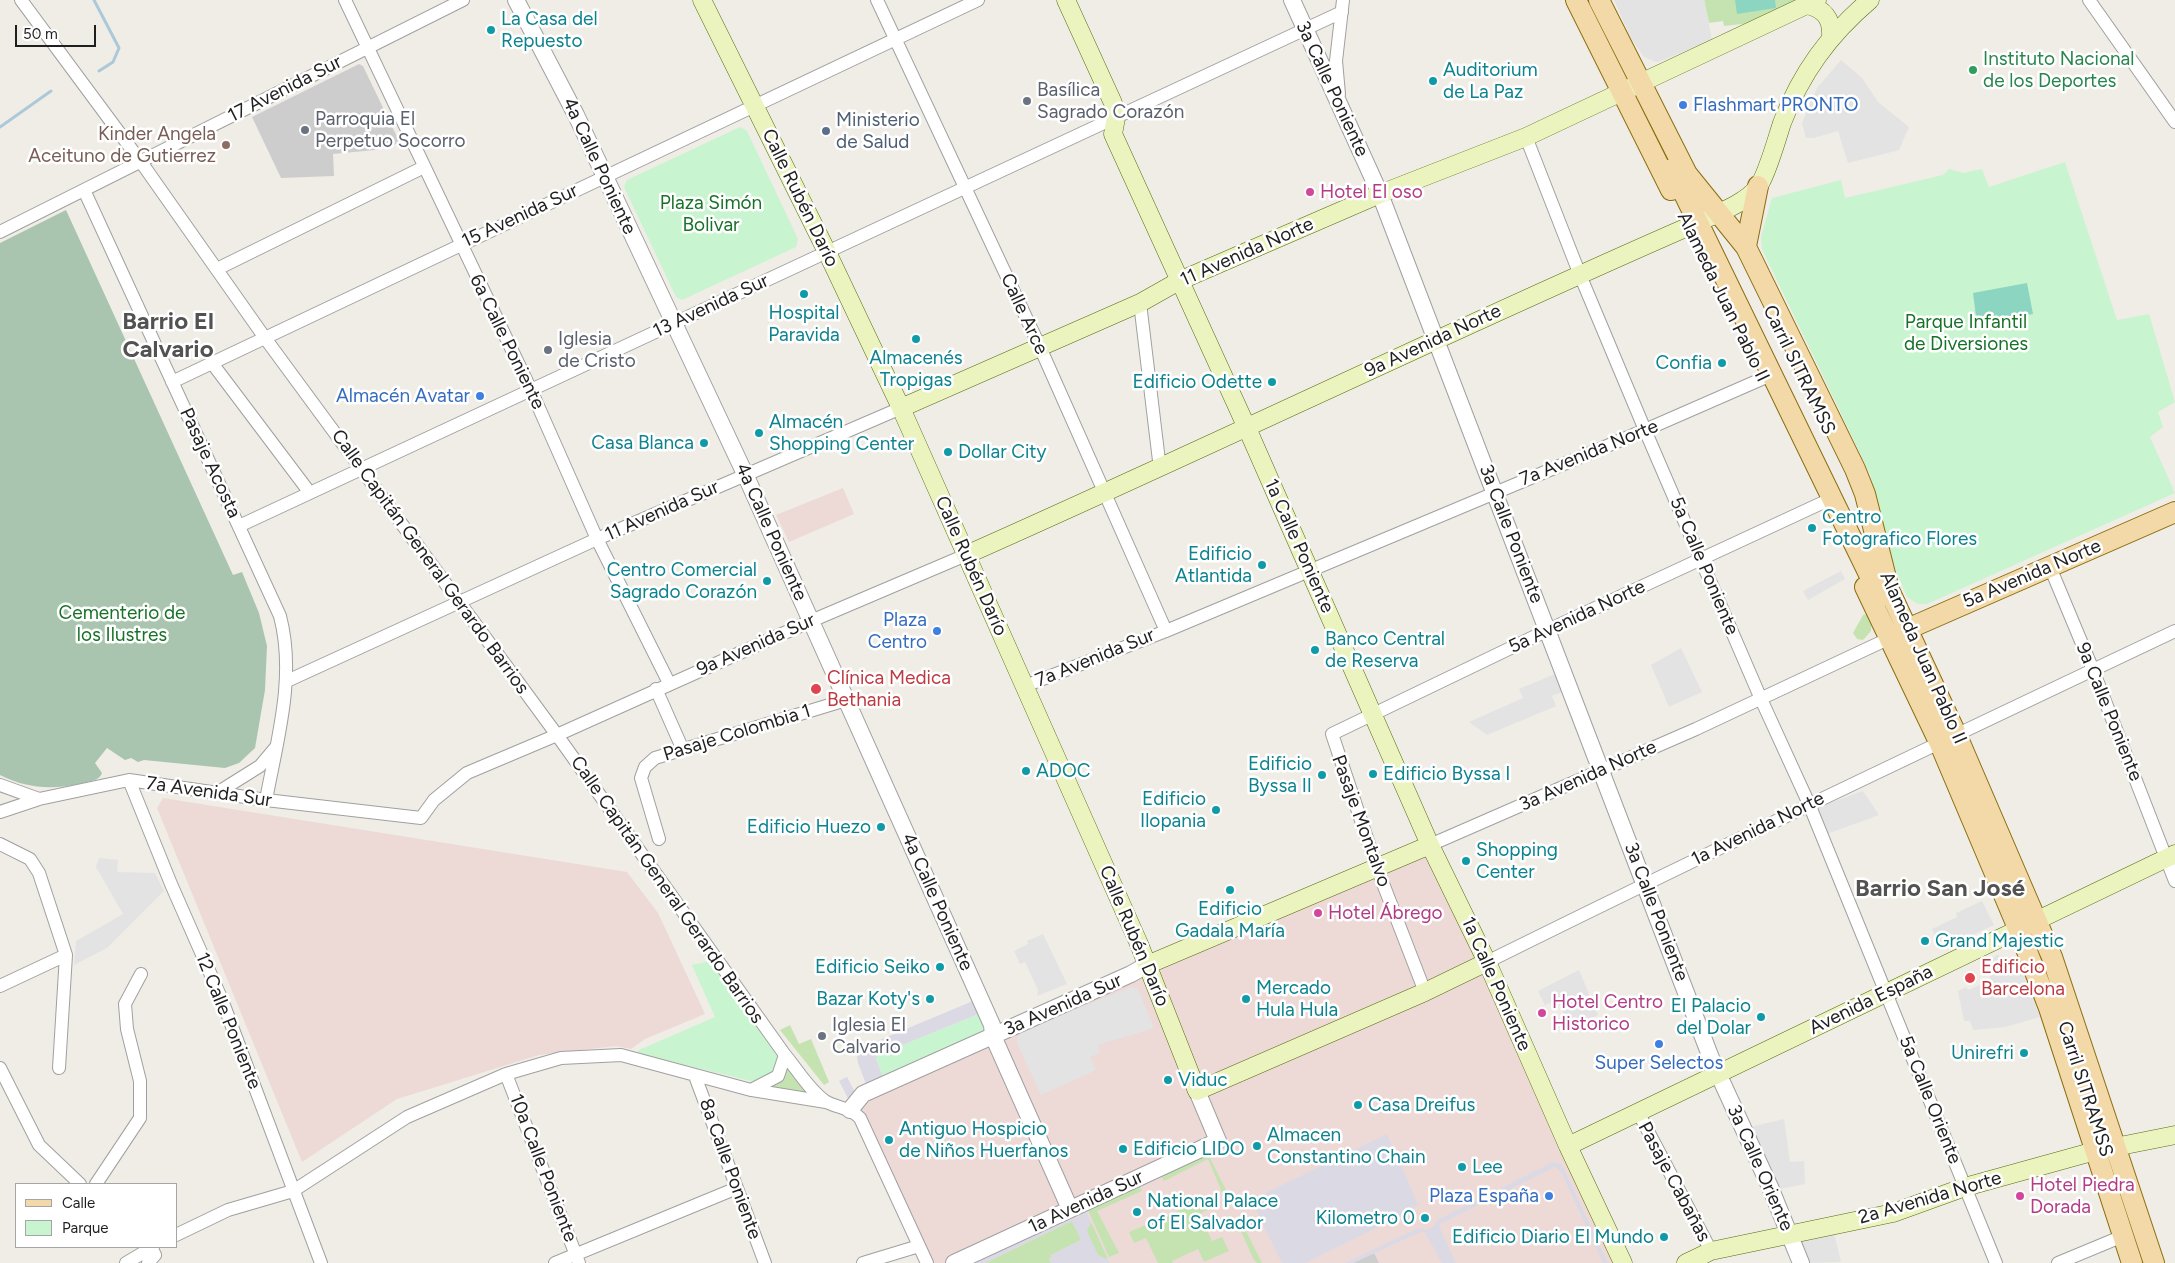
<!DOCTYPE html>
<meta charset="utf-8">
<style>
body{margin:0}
#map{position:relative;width:2175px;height:1263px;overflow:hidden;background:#efede6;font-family:Figtree,sans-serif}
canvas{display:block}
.legend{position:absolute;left:15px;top:1183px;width:162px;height:65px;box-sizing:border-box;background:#fff;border:1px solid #a5a5a5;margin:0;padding:6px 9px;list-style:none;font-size:15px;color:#1f1f1f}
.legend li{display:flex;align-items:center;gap:10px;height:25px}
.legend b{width:25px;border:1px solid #a5a5a5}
.scale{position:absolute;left:15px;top:25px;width:81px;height:22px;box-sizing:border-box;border:2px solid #1f1f1f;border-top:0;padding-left:6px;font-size:15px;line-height:18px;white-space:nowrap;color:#1f1f1f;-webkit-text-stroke:4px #fff;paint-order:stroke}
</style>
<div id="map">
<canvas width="2175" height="1263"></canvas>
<ul class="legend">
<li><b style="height:6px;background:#f2d9a7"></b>Calle</li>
<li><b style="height:14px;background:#c8f4d0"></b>Parque</li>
</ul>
<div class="scale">50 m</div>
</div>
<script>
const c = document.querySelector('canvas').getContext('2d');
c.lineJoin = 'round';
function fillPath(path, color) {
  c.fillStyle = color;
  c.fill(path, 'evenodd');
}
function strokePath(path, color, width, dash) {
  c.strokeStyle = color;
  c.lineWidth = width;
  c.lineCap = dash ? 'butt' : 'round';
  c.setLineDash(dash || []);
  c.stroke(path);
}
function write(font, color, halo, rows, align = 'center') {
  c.font = font + ' Figtree,sans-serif';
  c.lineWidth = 5;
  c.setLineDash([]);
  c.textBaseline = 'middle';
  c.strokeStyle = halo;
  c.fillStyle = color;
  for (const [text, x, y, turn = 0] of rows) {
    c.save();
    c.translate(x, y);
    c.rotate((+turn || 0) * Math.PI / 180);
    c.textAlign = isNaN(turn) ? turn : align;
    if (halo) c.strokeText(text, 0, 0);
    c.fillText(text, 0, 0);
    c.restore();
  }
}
const commercial = new Path2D(`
 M 843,488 L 854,514 L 789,542 L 776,515 Z
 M 163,798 L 627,872 L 658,913 L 705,1014 L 645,1039 L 631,1049 L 616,1046 L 539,1055 L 397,1099 L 302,1162 L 157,808 Z
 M 1430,845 L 1624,1263 L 932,1263 L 855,1101 Z`);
const religious = new Path2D(`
 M 359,64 L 363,66 L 400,143 L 375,150 L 333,154 L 334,176 L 281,178 L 252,117 Z
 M 1374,1253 L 1379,1263 L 1353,1263 Z`);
const grass = new Path2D(`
 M 1704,0 L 1800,0 L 1751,23 L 1724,26 L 1723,21 L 1709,23 Z
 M 1872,613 L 1871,631 L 1863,640 L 1857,639 L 1853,633 L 1863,615 Z
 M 790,1025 L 799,1044 L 811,1039 L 829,1082 L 824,1085 L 780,1030 Z
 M 787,1067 L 805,1090 L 803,1093 L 771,1087 Z
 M 1208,1154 L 1232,1202 L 1227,1204 L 1208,1159 L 1164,1181 L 1161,1175 Z
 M 1139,1185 L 1142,1191 L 1097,1211 L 1119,1253 L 1109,1257 L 1088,1210 Z
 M 1203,1197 L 1209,1209 L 1199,1214 L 1212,1241 L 1222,1237 L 1229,1251 L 1204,1262 L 1198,1249 L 1172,1261 L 1173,1263 L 1158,1263 L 1146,1238 L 1134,1243 L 1129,1232 L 1180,1210 L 1179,1208 Z
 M 1072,1221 L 1081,1240 L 1051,1255 L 1052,1257 L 1049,1259 L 1051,1263 L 985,1263 Z
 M 1091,1222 L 1108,1259 L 1106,1260 L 1098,1255 L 1086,1231 Z
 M 1242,1223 L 1262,1263 L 1257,1263 L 1254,1260 L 1238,1225 Z`);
const cemetery = new Path2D(`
 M 66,210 L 233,575 L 242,572 L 259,613 L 267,646 L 265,690 L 255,748 L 239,763 L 225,768 L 144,760 L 138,762 L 131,758 L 125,760 L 107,748 L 95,763 L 102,773 C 99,781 90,781 83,783 C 53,790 28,789 0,775 L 0,243 Z`);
const park = new Path2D(`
 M 740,127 L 747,131 L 798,239 L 796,247 L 682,300 L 676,297 L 624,187 L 627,180 Z
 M 2065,162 L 2117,320 L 2149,314 L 2175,402 L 2158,412 L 2163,427 L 2150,437 L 2175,493 L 1927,604 L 1918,604 L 1907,597 L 1891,559 L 1870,474 L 1762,249 L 1761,237 L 1772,198 L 1841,180 L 1845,198 L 1943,175 L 1949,169 L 1963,173 L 1982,169 L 1989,187 Z
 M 711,961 L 777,1056 L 779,1061 L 776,1070 L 755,1082 L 637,1053 L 639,1050 L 715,1017 L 692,965 Z
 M 986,1011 L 993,1036 L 886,1084 L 876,1059 L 878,1055 Z`);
const pitch = new Path2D(`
 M 1735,0 L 1775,0 L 1776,8 L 1737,14 Z
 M 2027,283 L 2033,314 L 1977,324 L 1973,293 Z`);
const parking = new Path2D(`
 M 1614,0 L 1704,0 L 1712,40 L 1658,62 L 1653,61 L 1644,57 L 1631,38 Z
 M 1841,60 L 1862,78 L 1878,102 L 1909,127 L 1899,150 L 1848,163 L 1838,131 L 1814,138 L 1806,138 L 1802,123 L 1817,88 Z
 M 1841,571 L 1845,579 L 1808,600 L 1803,591 Z
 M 1681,648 L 1702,692 L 1669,707 L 1651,665 Z
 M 1555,674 L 1562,692 L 1552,696 L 1556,706 L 1487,735 L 1469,722 L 1523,698 L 1519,689 Z
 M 1863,791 L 1879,815 L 1827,834 L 1818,809 L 1820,806 Z
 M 99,858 L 118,860 L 117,872 L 155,873 L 164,891 L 107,948 L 74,965 L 76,941 L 123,914 L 96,867 Z
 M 1982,901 L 1994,925 L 1941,950 L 1932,929 L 1957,917 L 1956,913 Z
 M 1043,934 L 1067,984 L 1037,996 L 1038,990 L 1025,962 L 1020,964 L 1014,951 L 1028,944 L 1027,941 Z
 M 1997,955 L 2010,957 L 2021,967 L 2040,1017 L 2005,1027 L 1973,1030 L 1970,1021 L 1964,1021 L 1958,991 L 1966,987 L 1968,990 L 1991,980 L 1984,963 Z
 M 1579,970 L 1598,1015 L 1571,1029 L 1557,1000 L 1545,1005 L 1538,991 Z
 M 1131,987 L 1138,989 L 1154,1028 L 1098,1045 L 1100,1053 L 1090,1057 L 1096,1070 L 1041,1095 L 1018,1045 L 1017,1039 L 1021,1031 Z
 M 1784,1119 L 1790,1162 L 1804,1161 L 1805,1184 L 1775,1190 L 1750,1127 Z
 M 1833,1229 L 1841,1262 L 1804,1263 L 1796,1241 Z`);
const plaza = new Path2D(`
 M 980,998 L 986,1011 L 878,1055 L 876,1059 L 886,1084 L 869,1092 L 858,1063 L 856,1050 Z
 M 847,1077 L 855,1092 L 852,1106 L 839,1081 Z
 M 1387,1134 L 1418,1204 L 1409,1212 L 1305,1263 L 1282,1263 L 1251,1200 Z
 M 1553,1162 L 1561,1164 L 1564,1169 L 1608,1263 L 1603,1263 L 1561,1172 L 1555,1167 L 1440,1224 L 1441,1231 L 1456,1263 L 1442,1263 L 1425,1233 L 1421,1232 L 1353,1263 L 1345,1263 L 1418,1228 L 1426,1230 L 1434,1226 L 1437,1220 Z
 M 1085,1209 L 1110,1263 L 1051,1263 L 1049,1259 L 1052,1257 L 1051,1255 L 1081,1240 L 1072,1221 L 985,1263 L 970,1263 L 1070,1218 L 1078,1218 ZM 1091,1222 L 1108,1258 L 1106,1259 L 1098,1255 L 1087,1231 Z`);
const stream = new Path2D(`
 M 94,0 L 119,48 L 113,62 L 99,71
 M 0,127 L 51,91`);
const minor = new Path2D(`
 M 21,0 L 141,162 L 265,338 L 557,735 L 785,1055 C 797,1069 809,1090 825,1101 C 836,1108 850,1107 860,1118 L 927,1263
 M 345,0 L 531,390 L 597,539 L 669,683
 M 877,0 L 1039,345 L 1166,631
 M 2089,0 L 2175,122
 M 1339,94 L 1336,61 L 1343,0
 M 1526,137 L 1580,275 L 1645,430 L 1761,699 L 1809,804 L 1996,1263
 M 84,190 L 280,616 C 296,677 277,740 266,800
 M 0,232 L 463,0
 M 217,269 L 424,167
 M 1140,303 L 1160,469
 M 212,363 L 310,493
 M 172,382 L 978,0
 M 239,526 L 1342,12
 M 2050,567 L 2093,670 L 2175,881
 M 287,681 L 597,539 L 901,408
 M 1025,686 L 1166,631 L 1645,430 L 1764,378
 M 656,689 L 683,750
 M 129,780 L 171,884 L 222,1000 L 321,1263
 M 0,785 L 39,799
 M 217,793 L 260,766 L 276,747
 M 0,812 L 39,799 L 129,780 L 266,800 L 421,818 L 434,800 L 467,773 L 557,735 L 811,621 L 966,555
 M 659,839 L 641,778 L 645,767 L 655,758 L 846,700
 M 0,844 L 30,859 L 39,873 L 66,955 L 59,1068
 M 1430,845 L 1696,729 L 1890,638
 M 1487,962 C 1715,849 1945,740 2175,631
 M 0,986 L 66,955
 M 1425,992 L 1377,868 L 1332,734 L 1548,630 L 1824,502
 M 0,1068 L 39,1145 L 80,1184
 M 506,1074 L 579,1263
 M 695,1076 L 765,1263
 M 752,1090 L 826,1102
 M 1638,1112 L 1711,1251
 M 96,1184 L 140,1118 L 140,1081 L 127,1029 L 125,1004 L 141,974
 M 176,1235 L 228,1210 L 293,1191 L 407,1117 L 506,1074 L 561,1058 L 621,1055 L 751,1090 L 778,1076 L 785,1055
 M 126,1263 L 153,1247
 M 148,1263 L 155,1255 L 151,1247
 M 555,1263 L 737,1188
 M 863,1263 L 919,1246
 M 2058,1263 L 2123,1236`);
const tertiary = new Path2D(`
 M 516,0 L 576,115 L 745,474 L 992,1025 L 993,1036 L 1070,1209
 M 1292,0 L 1380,194 L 1711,1058 L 1770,1187 L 1801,1263
 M 850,1110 L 863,1094 L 1131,974 L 1147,965
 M 954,1263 L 1218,1141 L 1197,1091`);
const secondary = new Path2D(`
 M 702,0 L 827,252 L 901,408 L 1139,944 L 1197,1091 L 1425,992 L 1487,962
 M 1066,0 L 1113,103 L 1116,118 L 1113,134 L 1247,428 L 1430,845 L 1487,962 L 1568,1146 L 1623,1263
 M 1806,5 C 1824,8 1832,19 1831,36
 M 901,408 L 1140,303 L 1179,281 L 1380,194 L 1526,137 L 1817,0
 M 966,555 C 1212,446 1453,329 1699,222 C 1718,213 1744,204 1758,187 C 1767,175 1777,138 1782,123 C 1801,73 1829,35 1870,0
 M 1147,965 L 1430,845
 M 1568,1146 L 2175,854
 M 1686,1263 L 1711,1251 L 1893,1213 L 1965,1187 L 2095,1151 L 2175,1135`);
const primary = new Path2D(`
 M 1576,0 L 1671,190
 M 1599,0 L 1687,174 L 1746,247 L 1855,469 L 1865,494 L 1889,590 L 1957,736 L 2052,957 L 2154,1263
 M 1672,169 L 1880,597
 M 1746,246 L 1758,186
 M 1865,587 L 1940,744 L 2018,928 L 2049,1008 L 2132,1263
 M 1896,634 L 2175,512`);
const markers = [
 [491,30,5,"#0f9aa8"],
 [1973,70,5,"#2e9e5b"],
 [1433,81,5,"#0f9aa8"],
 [1027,101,5,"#6b7280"],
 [1683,105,5,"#3f7fe0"],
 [305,130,5,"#6b7280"],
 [826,131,5,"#5c6f8a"],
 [226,145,5,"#8d6e63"],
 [1310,192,5,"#d1479c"],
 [804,294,5,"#0f9aa8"],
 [916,339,5,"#0f9aa8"],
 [548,350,5,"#6b7280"],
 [1722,363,5,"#0f9aa8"],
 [1272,382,5,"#0f9aa8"],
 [480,396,5,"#3f7fe0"],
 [759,433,5,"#0f9aa8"],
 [704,443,5,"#0f9aa8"],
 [948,452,5,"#0f9aa8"],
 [1812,528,5,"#0f9aa8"],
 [1262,565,5,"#0f9aa8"],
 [767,581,5,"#0f9aa8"],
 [937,631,5,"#3f7fe0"],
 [1315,650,5,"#0f9aa8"],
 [816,689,6,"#e0444e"],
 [1026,771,5,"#0f9aa8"],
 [1373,774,5,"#0f9aa8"],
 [1322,775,5,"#0f9aa8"],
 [1216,810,5,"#0f9aa8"],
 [881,827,5,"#0f9aa8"],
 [1466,861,5,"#0f9aa8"],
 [1230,890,5,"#0f9aa8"],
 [1318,913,5,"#d1479c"],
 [1925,941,5,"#0f9aa8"],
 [940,967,5,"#0f9aa8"],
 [1970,978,6,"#e0444e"],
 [930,999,5,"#0f9aa8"],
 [1246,999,5,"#0f9aa8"],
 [1542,1013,5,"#d1479c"],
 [1761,1017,5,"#0f9aa8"],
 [822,1036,5,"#6b7280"],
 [1659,1044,5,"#3f7fe0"],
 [2024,1053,5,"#0f9aa8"],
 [1168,1080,5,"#0f9aa8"],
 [1358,1105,5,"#0f9aa8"],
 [889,1140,5,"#0f9aa8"],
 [1257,1146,5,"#0f9aa8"],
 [1123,1149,5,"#0f9aa8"],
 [1462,1167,5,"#0f9aa8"],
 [1549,1196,5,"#3f7fe0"],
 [2020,1196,5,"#d1479c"],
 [1137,1212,5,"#0f9aa8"],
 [1425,1218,5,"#0f9aa8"],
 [1664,1237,5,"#0f9aa8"]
];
const cultureNames = [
 ["La Casa del",501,19],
 ["Repuesto",501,41],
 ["Auditorium",1443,70],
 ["de La Paz",1443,92],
 ["Hospital",804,313,"center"],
 ["Paravida",804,335,"center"],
 ["Almacenés",916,358,"center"],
 ["Tropigas",916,380,"center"],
 ["Confia",1712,363,"right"],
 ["Edificio Odette",1262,382,"right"],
 ["Almacén",769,422],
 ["Shopping Center",769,444],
 ["Casa Blanca",694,443,"right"],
 ["Dollar City",958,452],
 ["Centro",1822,517],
 ["Fotografico Flores",1822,539],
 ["Edificio",1252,554,"right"],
 ["Atlantida",1252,576,"right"],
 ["Centro Comercial",757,570,"right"],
 ["Sagrado Corazón",757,592,"right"],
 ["Banco Central",1325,639],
 ["de Reserva",1325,661],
 ["Edificio",1312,764,"right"],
 ["Byssa II",1312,786,"right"],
 ["ADOC",1036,771],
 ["Edificio Byssa I",1383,774],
 ["Edificio",1206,799,"right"],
 ["Ilopania",1206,821,"right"],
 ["Edificio Huezo",871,827,"right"],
 ["Shopping",1476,850],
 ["Center",1476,872],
 ["Edificio",1230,909,"center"],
 ["Gadala María",1230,931,"center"],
 ["Grand Majestic",1935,941],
 ["Edificio Seiko",930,967,"right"],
 ["Mercado",1256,988],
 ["Hula Hula",1256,1010],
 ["Bazar Koty's",920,999,"right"],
 ["El Palacio",1751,1006,"right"],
 ["del Dolar",1751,1028,"right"],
 ["Unirefri",2014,1053,"right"],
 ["Viduc",1178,1080],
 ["Casa Dreifus",1368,1105],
 ["Antiguo Hospicio",899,1129],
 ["de Niños Huerfanos",899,1151],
 ["Almacen",1267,1135],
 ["Constantino Chain",1267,1157],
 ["Edificio LIDO",1133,1149],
 ["Lee",1472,1167],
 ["National Palace",1147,1201],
 ["of El Salvador",1147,1223],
 ["Kilometro 0",1415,1218,"right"],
 ["Edificio Diario El Mundo",1654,1237,"right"]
];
const leisureNames = [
 ["Instituto Nacional",1983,59],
 ["de los Deportes",1983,81]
];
const streetNames = [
 ["17 Avenida Sur",285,89,-27],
 ["3a Calle Poniente",1332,89,65],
 ["4a Calle Poniente",599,166,65],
 ["Calle Rubén Darío",800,198,64],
 ["15 Avenida Sur",520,216,-25],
 ["11 Avenida Norte",1247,252,-24],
 ["Alameda Juan Pablo II",1723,297,64],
 ["13 Avenida Sur",711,306,-25],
 ["Calle Arce",1024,314,65],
 ["9a Avenida Norte",1433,341,-25],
 ["6a Calle Poniente",507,342,64],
 ["Carril SITRAMSS",1799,370,64],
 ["7a Avenida Norte",1589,453,-22],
 ["Pasaje Acosta",210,463,65],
 ["11 Avenida Sur",662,511,-24],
 ["4a Calle Poniente",771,532,66],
 ["3a Calle Poniente",1511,534,69],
 ["1a Calle Poniente",1299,546,66],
 ["Calle Capitán General Gerardo Barrios",430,562,54],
 ["Calle Rubén Darío",971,566,66],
 ["5a Calle Poniente",1704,566,67],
 ["5a Avenida Norte",2032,574,-23],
 ["5a Avenida Norte",1577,617,-25],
 ["9a Avenida Sur",756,645,-24],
 ["7a Avenida Sur",1095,658,-22],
 ["Alameda Juan Pablo II",1923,658,66],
 ["9a Calle Poniente",2109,712,68],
 ["Pasaje Colombia 1",737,733,-17],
 ["3a Avenida Norte",1588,776,-24],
 ["7a Avenida Sur",209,792,8],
 ["Pasaje Montalvo",1361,821,70],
 ["1a Avenida Norte",1758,829,-26],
 ["Calle Capitán General Gerardo Barrios",667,890,55],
 ["4a Calle Poniente",937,902,66],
 ["3a Calle Poniente",1656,912,69],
 ["Calle Rubén Darío",1134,936,67],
 ["1a Calle Poniente",1496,984,66],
 ["Avenida España",1871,1000,-26],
 ["3a Avenida Sur",1063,1005,-24],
 ["12 Calle Poniente",228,1021,68],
 ["Carril SITRAMSS",2085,1089,72],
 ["5a Calle Oriente",1930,1100,68],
 ["10a Calle Poniente",543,1168,69],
 ["3a Calle Oriente",1760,1168,66],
 ["8a Calle Poniente",730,1169,70],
 ["Pasaje Cabañas",1674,1182,62],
 ["2a Avenida Norte",1930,1198,-16],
 ["1a Avenida Sur",1086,1202,-25]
];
const worshipNames = [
 ["Basílica",1037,90],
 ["Sagrado Corazón",1037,112],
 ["Parroquia El",315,119],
 ["Perpetuo Socorro",315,141],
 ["Iglesia",558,339],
 ["de Cristo",558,361],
 ["Iglesia El",832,1025],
 ["Calvario",832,1047]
];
const shopNames = [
 ["Flashmart PRONTO",1693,105,"left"],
 ["Almacén Avatar",470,396],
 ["Plaza",927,620],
 ["Centro",927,642],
 ["Super Selectos",1659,1063,"center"],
 ["Plaza España",1539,1196]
];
const serviceNames = [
 ["Ministerio",836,120],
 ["de Salud",836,142]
];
const educationNames = [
 ["Kinder Angela",216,134],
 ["Aceituno de Gutierrez",216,156]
];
const hotelNames = [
 ["Hotel El oso",1320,192],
 ["Hotel Ábrego",1328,913],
 ["Hotel Centro",1552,1002],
 ["Historico",1552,1024],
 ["Hotel Piedra",2030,1185],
 ["Dorada",2030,1207]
];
const parkNames = [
 ["Plaza Simón",711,203],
 ["Bolivar",711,225],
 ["Parque Infantil",1966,322],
 ["de Diversiones",1966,344],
 ["Cementerio de",122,613],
 ["los Ilustres",122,635]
];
const healthNames = [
 ["Clínica Medica",827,678],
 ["Bethania",827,700],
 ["Edificio",1981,967],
 ["Barcelona",1981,989]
];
const districtNames = [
 ["Barrio El",168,322],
 ["Calvario",168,350],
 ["Barrio San José",1940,889]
];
fillPath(commercial, '#eddad7');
fillPath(religious, '#cdcdcd');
fillPath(grass, '#c5e3b1');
fillPath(cemetery, '#a9c5b0');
fillPath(park, '#c8f4d0');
fillPath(pitch, '#8cd5c0');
fillPath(parking, '#e3e3e3');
fillPath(plaza, '#dbdae4');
strokePath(stream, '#abc9d8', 3);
strokePath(minor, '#a0a0a0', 14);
strokePath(tertiary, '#a0a0a0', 18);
strokePath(secondary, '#586b10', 19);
strokePath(primary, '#8a6e0f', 22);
strokePath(minor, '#fff', 12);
strokePath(tertiary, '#fff', 16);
strokePath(secondary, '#ebf3bf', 18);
strokePath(primary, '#f2d9a7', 20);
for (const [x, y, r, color] of markers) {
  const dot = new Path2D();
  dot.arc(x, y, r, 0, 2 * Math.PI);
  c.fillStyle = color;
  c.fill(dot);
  strokePath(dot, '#fff', 2);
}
write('19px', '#0d838f', '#fff', cultureNames, 'left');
write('19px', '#27864d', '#fff', leisureNames, 'left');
write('19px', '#1f1f1f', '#fff', streetNames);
write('19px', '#5b616d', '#fff', worshipNames, 'left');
write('19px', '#366cbe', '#fff', shopNames, 'right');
write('19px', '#4e5e75', '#fff', serviceNames, 'left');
write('19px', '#785e54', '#fff', educationNames, 'right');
write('19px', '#b23c85', '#fff', hotelNames, 'left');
write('19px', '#177228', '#fff', parkNames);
write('19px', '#be3a42', '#fff', healthNames, 'left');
write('bold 24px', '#525252', '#fff', districtNames);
</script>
